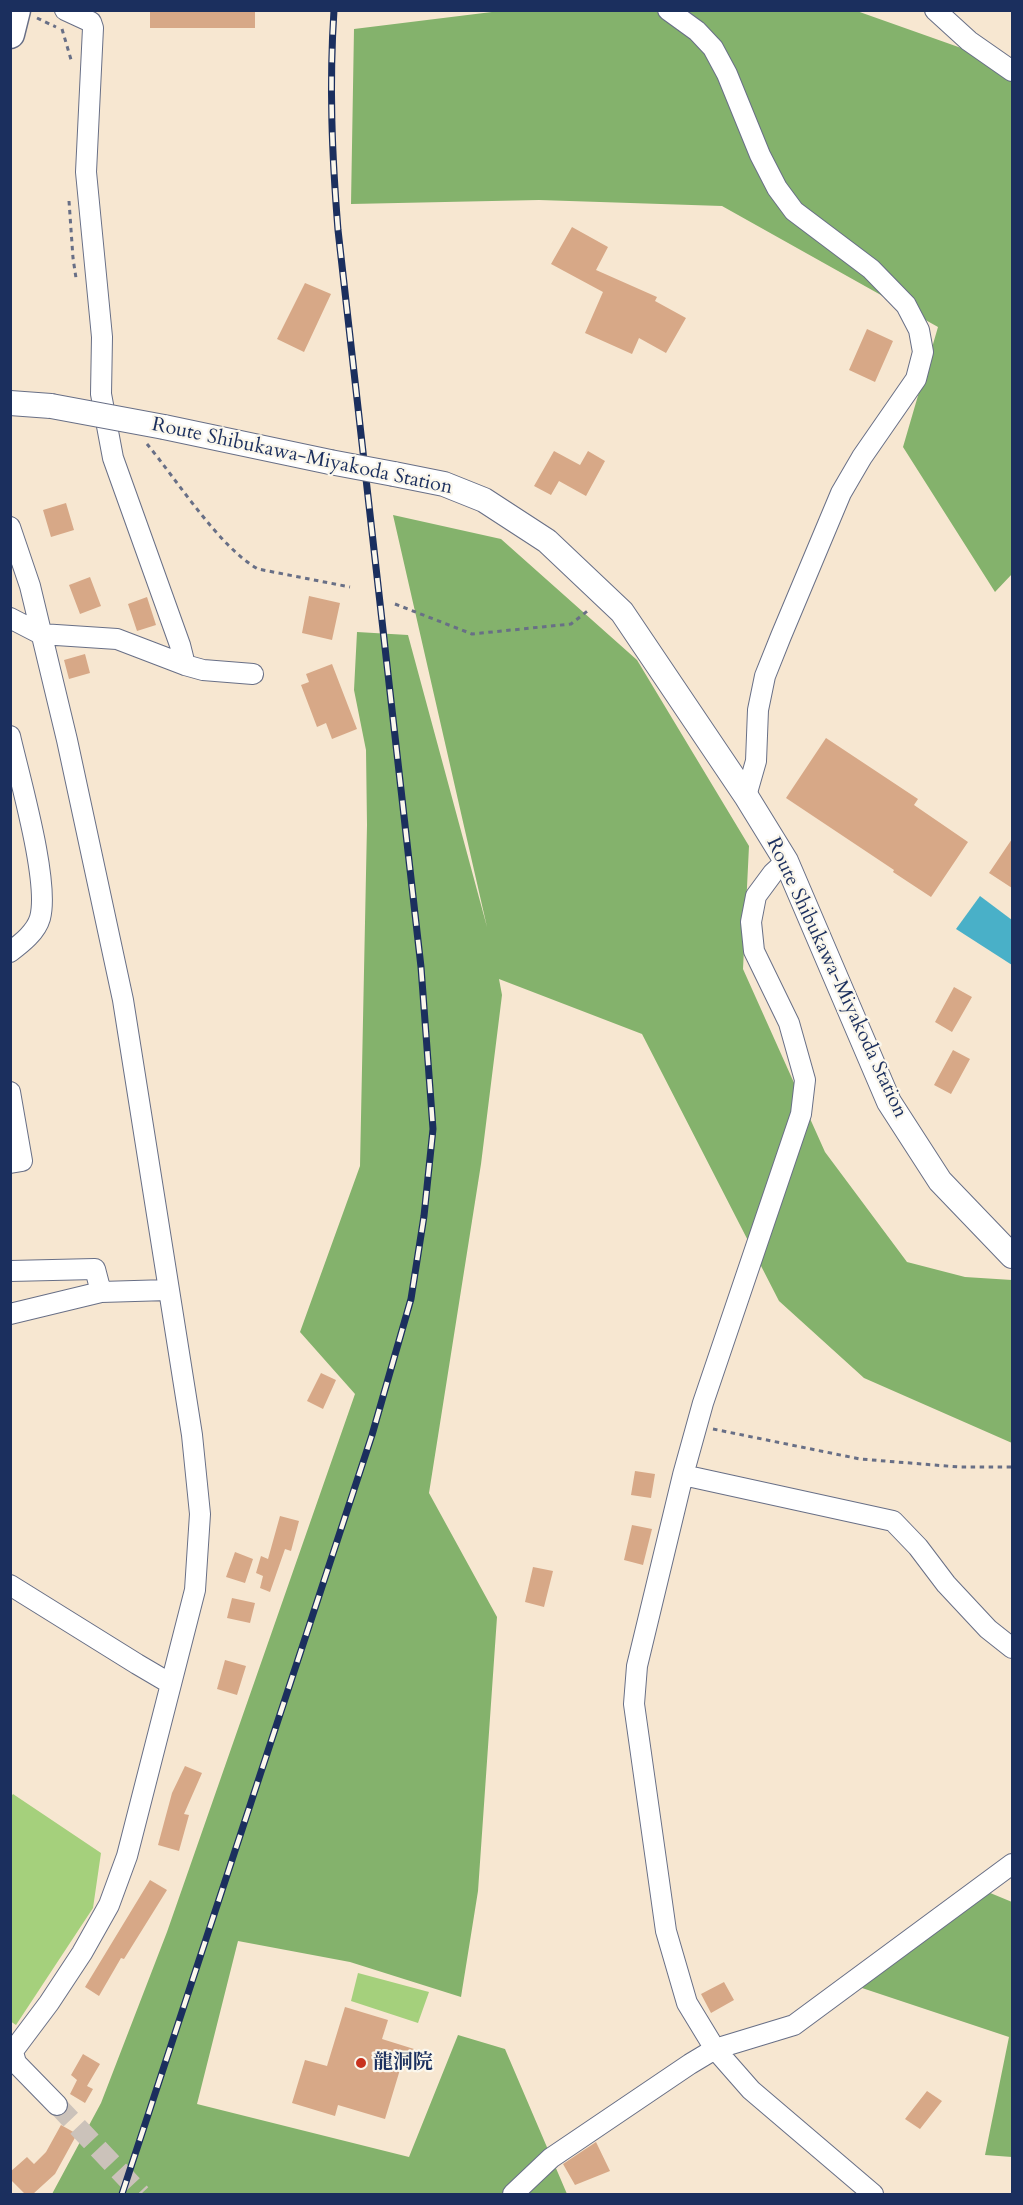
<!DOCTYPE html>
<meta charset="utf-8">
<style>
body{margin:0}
#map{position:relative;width:1023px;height:2205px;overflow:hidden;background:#f7e7d1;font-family:Cardo,serif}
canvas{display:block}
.frame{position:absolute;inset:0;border:12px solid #1b2f5e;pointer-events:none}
</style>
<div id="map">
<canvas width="1023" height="2205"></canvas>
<div class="frame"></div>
</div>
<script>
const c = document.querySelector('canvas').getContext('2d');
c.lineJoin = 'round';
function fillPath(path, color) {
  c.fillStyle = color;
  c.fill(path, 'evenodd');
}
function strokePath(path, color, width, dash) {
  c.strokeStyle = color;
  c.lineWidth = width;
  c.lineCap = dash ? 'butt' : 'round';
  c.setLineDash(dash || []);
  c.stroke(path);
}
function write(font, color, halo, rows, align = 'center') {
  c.font = font + ' Cardo,"Noto Serif JP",serif';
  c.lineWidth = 4.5;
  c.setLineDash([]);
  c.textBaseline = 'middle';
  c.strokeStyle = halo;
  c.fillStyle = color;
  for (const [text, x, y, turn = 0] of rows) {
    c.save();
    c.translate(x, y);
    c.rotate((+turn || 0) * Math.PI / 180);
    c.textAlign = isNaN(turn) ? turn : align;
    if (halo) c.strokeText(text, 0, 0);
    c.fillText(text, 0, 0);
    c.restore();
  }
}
const green = new Path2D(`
 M 13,1794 L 101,1853 L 93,1908 L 16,2025 L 10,2021 L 10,1798 Z
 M 358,1973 L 429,1992 L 418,2023 L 351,2001 Z`);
const forest = new Path2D(`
 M 508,10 L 854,10 L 1012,66 L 1012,574 L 995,592 L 903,447 L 938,327 L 722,206 L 539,200 L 351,204 L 354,29 Z
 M 393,515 L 501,539 L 637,660 L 749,846 L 743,969 L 825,1152 L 907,1262 L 965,1277 L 1012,1280 L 1012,1443 L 864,1378 L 779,1301 L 642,1034 L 499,979 L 502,995 L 481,1164 L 429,1493 L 497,1617 L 478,1891 L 461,1997 L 350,1962 L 238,1941 L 197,2104 L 409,2157 L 458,2035 L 505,2049 L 567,2194 L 52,2194 L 101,2103 L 167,1932 L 355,1394 L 300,1332 L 360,1166 L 367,825 L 366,750 L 354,690 L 357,632 L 408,635 L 487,927 Z
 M 971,1885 L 1012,1902 L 1012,2157 L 985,2155 L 1009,2037 L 853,1985 Z`);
const water = new Path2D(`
 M 980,896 L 1012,920 L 1012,965 L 956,929 Z`);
const building = new Path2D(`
 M 150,10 L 255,10 L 255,28 L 150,28 Z
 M 572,227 L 608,247 L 596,270 L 657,297 L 655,301 L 686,318 L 666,353 L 639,338 L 632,354 L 585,333 L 603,292 L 551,264 Z
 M 305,283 L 331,294 L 304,352 L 277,339 Z
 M 867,329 L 893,341 L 875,382 L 849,370 Z
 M 554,451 L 580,465 L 588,451 L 605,461 L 586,496 L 559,481 L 551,495 L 534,486 Z
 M 66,503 L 74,530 L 51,537 L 43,510 Z
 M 90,577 L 101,606 L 80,614 L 69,585 Z
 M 309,596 L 340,603 L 332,640 L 302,633 Z
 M 147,597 L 156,625 L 137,631 L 128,604 Z
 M 85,654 L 90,673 L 69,679 L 64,660 Z
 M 332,664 L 357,729 L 332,739 L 326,723 L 317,727 L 301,685 L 309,682 L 306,674 Z
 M 826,738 L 918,799 L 914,805 L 968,842 L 931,897 L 893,872 L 894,870 L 786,798 Z
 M 1012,839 L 1012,888 L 989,873 Z
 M 954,987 L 972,997 L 952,1032 L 935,1022 Z
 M 953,1050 L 970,1059 L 951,1094 L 934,1085 Z
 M 321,1373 L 336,1380 L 323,1409 L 307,1401 Z
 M 635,1471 L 655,1474 L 651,1498 L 631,1495 Z
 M 280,1516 L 299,1521 L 291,1551 L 285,1549 L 270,1592 L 260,1588 L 263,1576 L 256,1573 L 261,1556 L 268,1559 Z
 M 632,1525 L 652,1529 L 643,1565 L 624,1560 Z
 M 235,1552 L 253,1559 L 245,1583 L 226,1577 Z
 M 533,1567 L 553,1571 L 544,1607 L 525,1602 Z
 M 232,1598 L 255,1603 L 250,1623 L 227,1618 Z
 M 225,1660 L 246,1666 L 237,1695 L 217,1689 Z
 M 185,1766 L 202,1773 L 184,1814 L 189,1815 L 179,1851 L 158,1845 L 172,1793 Z
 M 150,1880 L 167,1890 L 124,1959 L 121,1958 L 99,1996 L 85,1987 Z
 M 724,1982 L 734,2000 L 711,2013 L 701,1994 Z
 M 345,2007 L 388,2020 L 382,2039 L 414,2049 L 409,2065 L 402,2063 L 385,2119 L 338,2105 L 335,2116 L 292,2103 L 305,2060 L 327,2066 Z
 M 83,2054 L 100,2064 L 87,2086 L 93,2089 L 85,2103 L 70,2094 L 77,2080 L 71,2075 Z
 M 927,2091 L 942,2101 L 920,2129 L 905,2119 Z
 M 61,2125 L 77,2134 L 55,2174 L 33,2194 L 25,2194 L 10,2179 L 10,2172 L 27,2157 L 34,2164 L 46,2152 Z
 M 596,2142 L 610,2171 L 575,2185 L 563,2164 Z`);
const minorTunnel = new Path2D(`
 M 57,2105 L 141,2194`);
const path = new Path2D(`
 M 37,18 L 56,27
 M 62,29 L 72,63
 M 69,201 L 73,258 L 76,278
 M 147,444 C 177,480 219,547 258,569 L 350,587
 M 395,604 L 472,634 L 571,624 L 590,609
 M 713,1429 L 860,1459 L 959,1467 L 1012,1467`);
const minor = new Path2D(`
 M 65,10 L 91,22 L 93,28 L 86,172 L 102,337 L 101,394 L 113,458 L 180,645 L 185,665
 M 668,10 L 697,31 L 713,48 L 727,74 L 760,155 L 777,188 L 794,211 L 871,269 L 906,305 L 919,330 L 923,352 L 916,379 L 862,457 L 841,493 L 781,636 L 765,676 L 758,710 L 756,761 L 746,796
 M 935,10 L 969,41 L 1012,71
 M 10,527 L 30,586 L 67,740 L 123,1000 L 192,1435 L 200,1514 L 195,1590 L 127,1856 L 109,1905 L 82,1953 L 49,2003 L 10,2055
 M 10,618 L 41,634 L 117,639 L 185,665 L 203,670 L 253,674
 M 10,736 C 19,776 50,882 40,918 C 36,932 22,943 10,952
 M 786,861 L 773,873 L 756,896 L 751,922 L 754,951 L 789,1023 L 805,1080 L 801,1114 L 703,1403 L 683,1475 L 637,1666 L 634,1704 L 666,1931 L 687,2003 L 715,2049 L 751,2090 L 873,2194
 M 10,1092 L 22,1161 L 10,1163
 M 10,1271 L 95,1269 L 101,1292
 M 10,1314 L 101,1292 L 168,1290
 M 683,1475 L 893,1521 L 918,1547 L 946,1584 L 988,1629 L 1012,1648
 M 10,1585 L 137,1664 L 171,1684
 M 10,2051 L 13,2052 L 16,2063 L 57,2105
 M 513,2194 L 551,2158 L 690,2064 L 715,2049 L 794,2025 L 1012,1864`);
const major = new Path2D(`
 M 10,403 L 51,406
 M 164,427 L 330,462
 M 394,474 L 444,484 L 484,500 L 547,541 L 622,612 L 746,796 L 786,861 L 889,1102 L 940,1181 L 1012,1256`);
const highway = new Path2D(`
 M 10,34 L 16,10`);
const rail = new Path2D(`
 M 122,2194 L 372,1435 L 411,1299 L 424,1216 L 433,1129 L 421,967 L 338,230 C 332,155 329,86 334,10`);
const majorBridge = new Path2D(`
 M 51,406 L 164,427
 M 330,462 L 394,474`);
const markers = [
 [361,2063,6,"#c8321e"]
];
const streetNames = [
 ["Route Shibukawa-Miyakoda Station",302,457,12],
 ["Route Shibukawa-Miyakoda Station",836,978,65]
];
const poiNames = [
 ["龍洞院",373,2063]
];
fillPath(green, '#a5d07c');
fillPath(forest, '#84b26c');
fillPath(water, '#49b0c8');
fillPath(building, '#d7a887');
strokePath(minorTunnel, '#cbc2ba', 20, [20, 10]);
strokePath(minor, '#686f86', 22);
strokePath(major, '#686f86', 26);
strokePath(highway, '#686f86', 31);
strokePath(path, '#686f86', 3, [4.5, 4.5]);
strokePath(minor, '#fff', 20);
strokePath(major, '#fff', 24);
strokePath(highway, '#fff', 28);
strokePath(rail, '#1b2f5e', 7);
strokePath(rail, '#fbf7ec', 4.5, [14]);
strokePath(majorBridge, '#686f86', 26, []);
strokePath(majorBridge, '#fff', 24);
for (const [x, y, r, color] of markers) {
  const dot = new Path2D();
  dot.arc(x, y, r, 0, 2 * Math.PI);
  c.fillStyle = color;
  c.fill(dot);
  strokePath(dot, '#fbf7ec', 2);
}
write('20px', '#1b2f5e', '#fbf7ec', streetNames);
write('bold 20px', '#1b2f5e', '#fbf7ec', poiNames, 'left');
</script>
